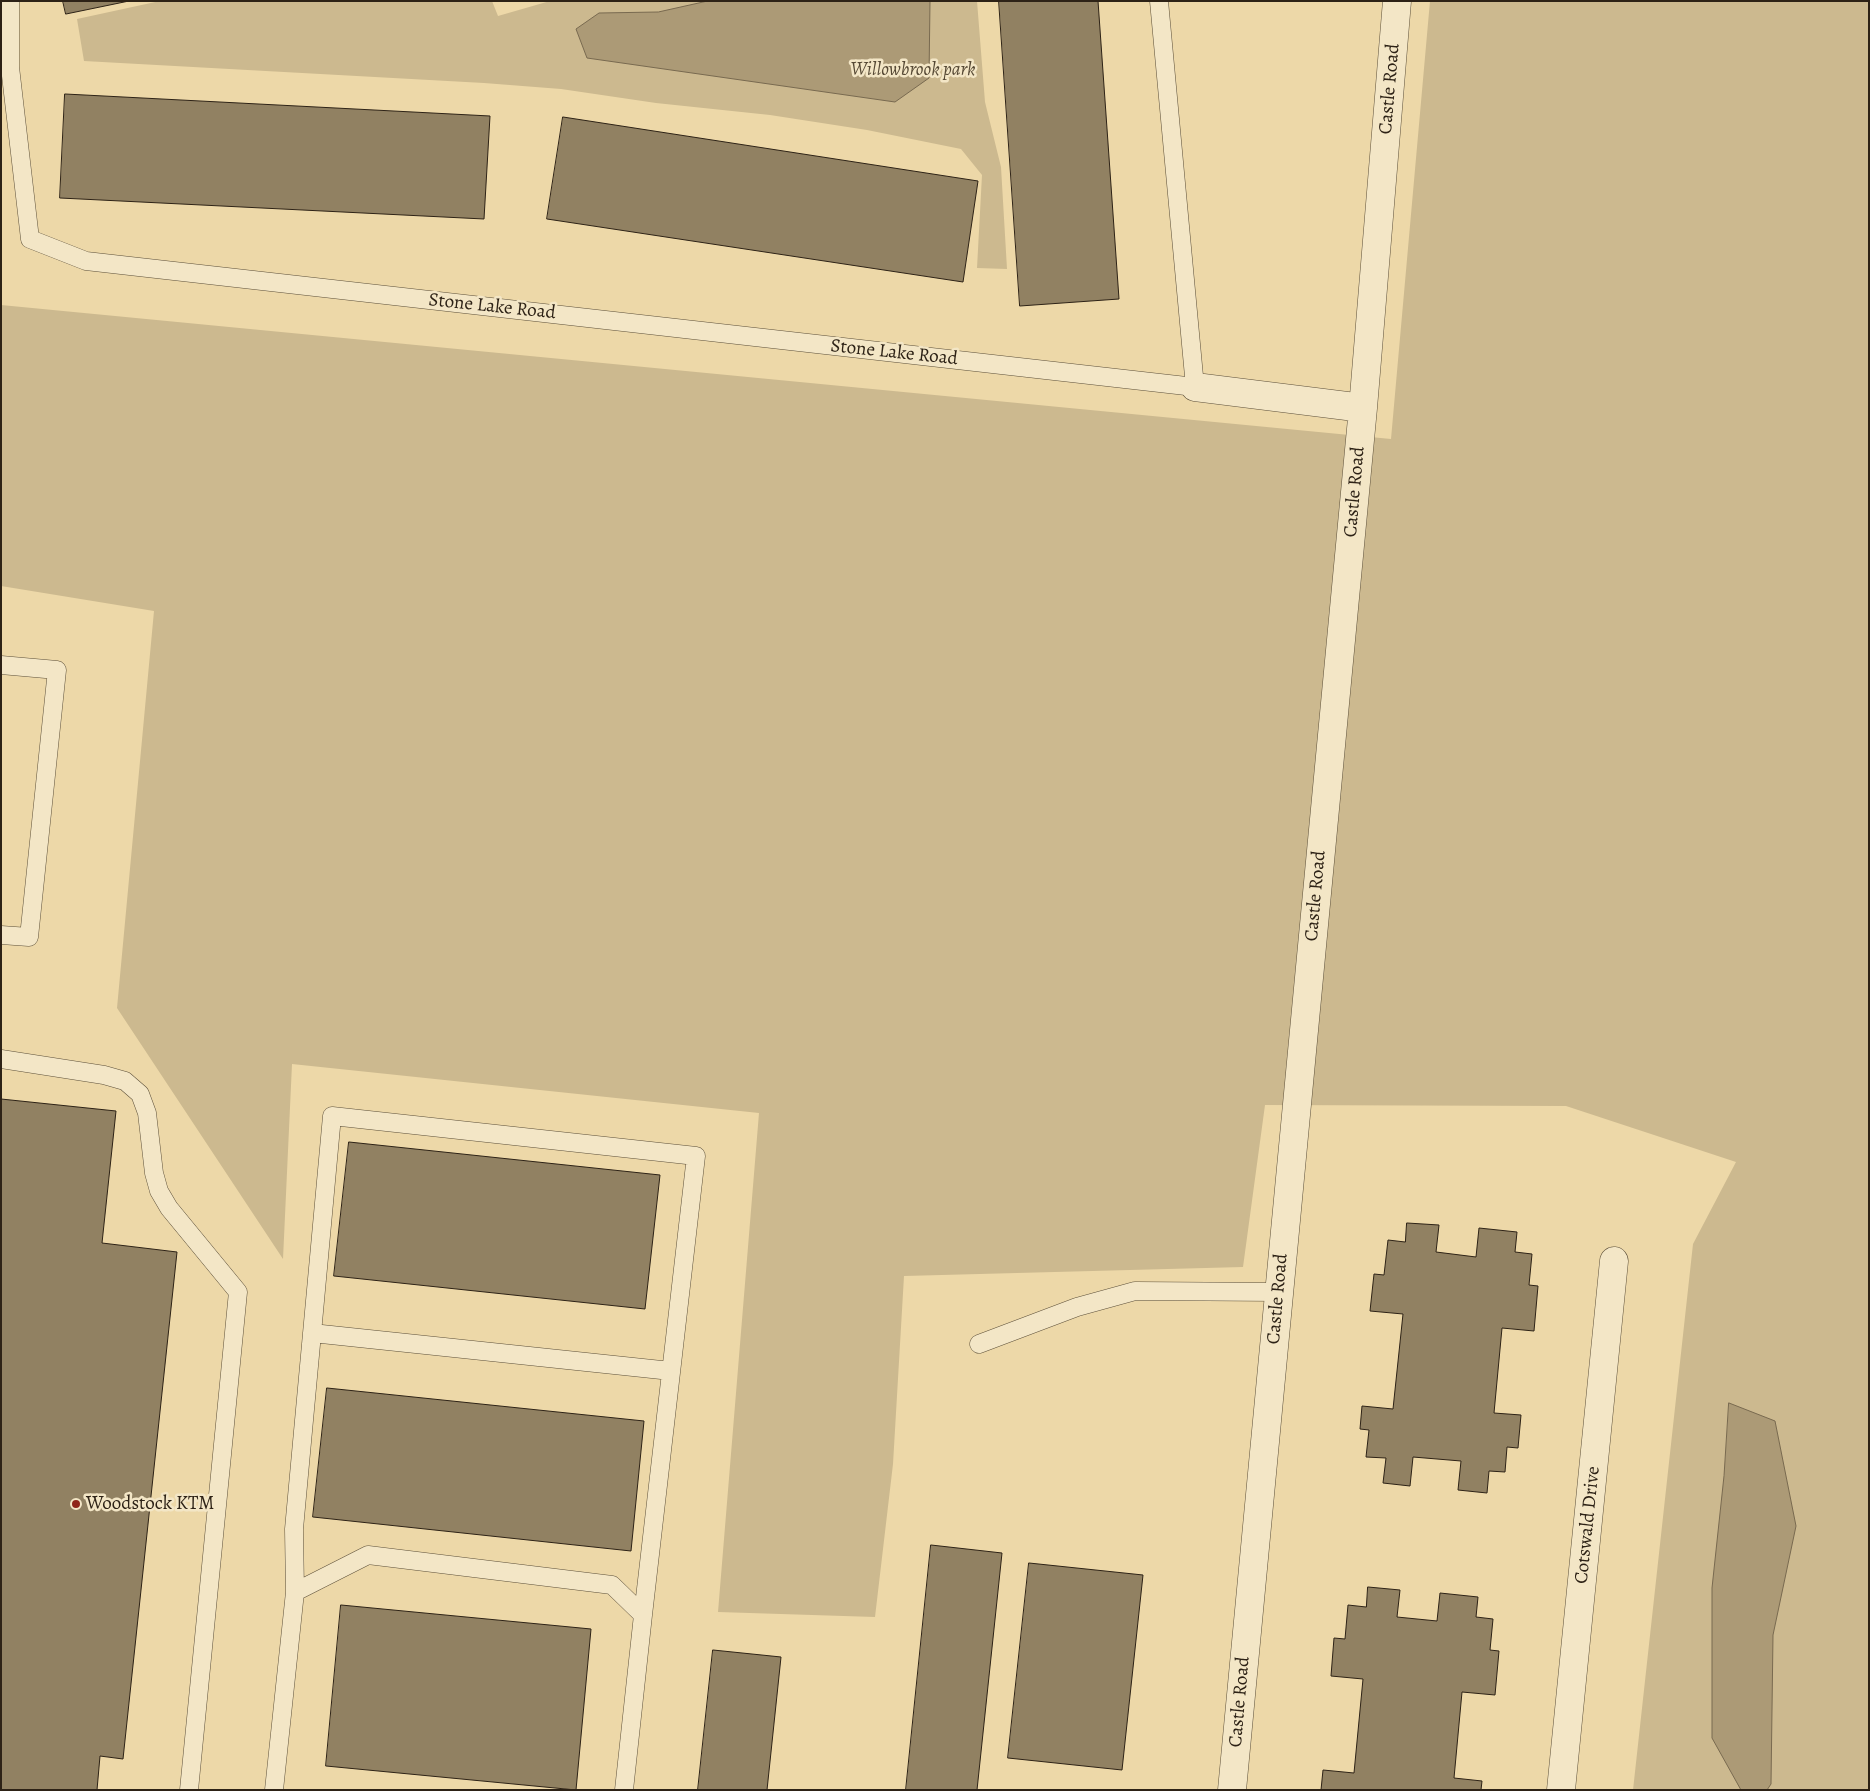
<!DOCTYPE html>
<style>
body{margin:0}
#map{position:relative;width:1870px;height:1791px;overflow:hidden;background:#edd8a8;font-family:Alegreya,serif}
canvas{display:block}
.frame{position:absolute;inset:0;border:2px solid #2d2216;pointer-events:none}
</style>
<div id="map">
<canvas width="1870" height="1791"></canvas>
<div class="frame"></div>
</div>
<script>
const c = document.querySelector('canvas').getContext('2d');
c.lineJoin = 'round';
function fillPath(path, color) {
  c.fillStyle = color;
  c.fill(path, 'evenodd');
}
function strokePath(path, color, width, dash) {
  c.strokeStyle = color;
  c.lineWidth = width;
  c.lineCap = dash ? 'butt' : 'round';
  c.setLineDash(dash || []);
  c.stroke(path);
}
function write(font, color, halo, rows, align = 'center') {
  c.font = font + ' Alegreya,serif';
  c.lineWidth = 5;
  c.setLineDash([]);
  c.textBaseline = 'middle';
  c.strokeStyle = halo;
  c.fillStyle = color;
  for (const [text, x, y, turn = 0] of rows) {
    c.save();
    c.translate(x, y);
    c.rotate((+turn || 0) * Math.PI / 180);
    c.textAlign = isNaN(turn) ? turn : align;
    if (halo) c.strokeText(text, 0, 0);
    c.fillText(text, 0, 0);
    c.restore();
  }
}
const green = new Path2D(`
 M 160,1 L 492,1 L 498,16 L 550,1 L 977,1 L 985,102 L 1001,167 L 1007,269 L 977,268 L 982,175 L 961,149 L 867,130 L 770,115 L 656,103 L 561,89 L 484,83 L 84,61 L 77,19 Z
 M 1430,1 L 1869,1 L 1869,1790 L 1633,1790 L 1693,1244 L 1736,1162 L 1566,1106 L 1265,1105 L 1243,1267 L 904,1276 L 893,1464 L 875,1617 L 718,1612 L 759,1113 L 292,1064 L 283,1259 L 117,1008 L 154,611 L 1,586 L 1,305 L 1391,439 Z`);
const water = new Path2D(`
 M 708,1 L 930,1 L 929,78 L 895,102 L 587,58 L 576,29 L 599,13 L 658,12 Z
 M 1729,1403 L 1775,1421 L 1796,1526 L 1773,1635 L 1771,1784 L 1767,1790 L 1741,1790 L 1712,1738 L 1712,1588 L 1724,1476 Z`);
const building = new Path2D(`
 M 63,1 L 129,1 L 66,14 Z
 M 999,1 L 1098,1 L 1119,299 L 1020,306 Z
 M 65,94 L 490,116 L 484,219 L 60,198 Z
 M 563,117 L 978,181 L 963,282 L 547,219 Z
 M 1,1099 L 116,1111 L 102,1243 L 177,1252 L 123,1759 L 100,1756 L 97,1790 L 1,1790 Z
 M 349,1142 L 660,1175 L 645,1309 L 334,1276 Z
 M 1407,1223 L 1439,1225 L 1436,1252 L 1476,1257 L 1479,1228 L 1517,1232 L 1515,1252 L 1532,1254 L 1529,1285 L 1538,1286 L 1534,1331 L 1502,1328 L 1494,1413 L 1521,1415 L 1518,1448 L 1507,1447 L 1505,1472 L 1489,1471 L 1487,1493 L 1458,1490 L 1461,1461 L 1413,1457 L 1410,1486 L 1383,1483 L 1386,1458 L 1366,1457 L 1369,1430 L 1360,1429 L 1362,1406 L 1393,1409 L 1403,1314 L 1370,1311 L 1374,1274 L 1384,1275 L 1388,1240 L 1405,1242 Z
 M 327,1388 L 644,1421 L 631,1551 L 313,1517 Z
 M 931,1545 L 1002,1553 L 977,1790 L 906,1790 Z
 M 1029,1563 L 1143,1575 L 1122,1770 L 1008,1758 Z
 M 1368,1587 L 1400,1590 L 1397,1617 L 1437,1621 L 1440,1593 L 1478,1597 L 1476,1617 L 1493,1619 L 1490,1650 L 1499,1651 L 1495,1695 L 1462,1692 L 1454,1778 L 1482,1781 L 1481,1790 L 1321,1790 L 1323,1770 L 1354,1773 L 1363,1679 L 1331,1676 L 1334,1638 L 1345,1639 L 1348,1605 L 1366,1607 Z
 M 341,1605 L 591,1629 L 576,1790 L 326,1766 Z
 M 713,1650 L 781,1657 L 767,1790 L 698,1790 Z`);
const service = new Path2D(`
 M 10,1 L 10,67 L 30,239 L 86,261 L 1195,387 L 1159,1
 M 1,665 L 57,670 L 29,937 L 1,935
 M 1,1059 L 104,1075 L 125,1081 L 140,1094 L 147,1113 L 154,1173 L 159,1191 L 169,1208 L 238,1292 L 189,1790
 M 312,1333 L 671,1371
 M 979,1344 L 1077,1307 L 1135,1291 L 1279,1292
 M 295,1592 L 294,1529 L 332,1116 L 696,1156 L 643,1615
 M 274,1790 L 295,1592 L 368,1555 L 612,1585 L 643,1615 L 624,1790`);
const minor = new Path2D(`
 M 1195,387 L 1363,408
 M 1232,1790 L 1363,408 L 1397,1
 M 1561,1790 L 1614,1261`);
const markers = [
 [76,1504,5,"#8f2418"]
];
const parkNames = [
 ["Willowbrook park",913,70]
];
const streetNames = [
 ["Castle Road",1390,89,-85],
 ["Stone Lake Road",492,307,6],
 ["Stone Lake Road",894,353,6],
 ["Castle Road",1355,492,-85],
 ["Castle Road",1316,896,-85],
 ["Castle Road",1278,1299,-85],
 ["Cotswald Drive",1588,1525,-84],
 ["Castle Road",1240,1702,-85]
];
const poiNames = [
 ["Woodstock KTM",86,1504]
];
fillPath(green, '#ccb98f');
fillPath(water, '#ac9a76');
strokePath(water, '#796a50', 1);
fillPath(building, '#918162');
strokePath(building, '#2d2216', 1);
strokePath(service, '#5d503a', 19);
strokePath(minor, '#5d503a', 29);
strokePath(service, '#f3e6c6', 18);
strokePath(minor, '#f3e6c6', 28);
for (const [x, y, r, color] of markers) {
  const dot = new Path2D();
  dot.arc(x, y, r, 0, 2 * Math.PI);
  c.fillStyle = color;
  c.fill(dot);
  strokePath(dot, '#f3e6c6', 2);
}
write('italic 19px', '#554834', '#f3e6c6', parkNames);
write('19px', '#2d2216', '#f3e6c6', streetNames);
write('19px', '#2d2216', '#f3e6c6', poiNames, 'left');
</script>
